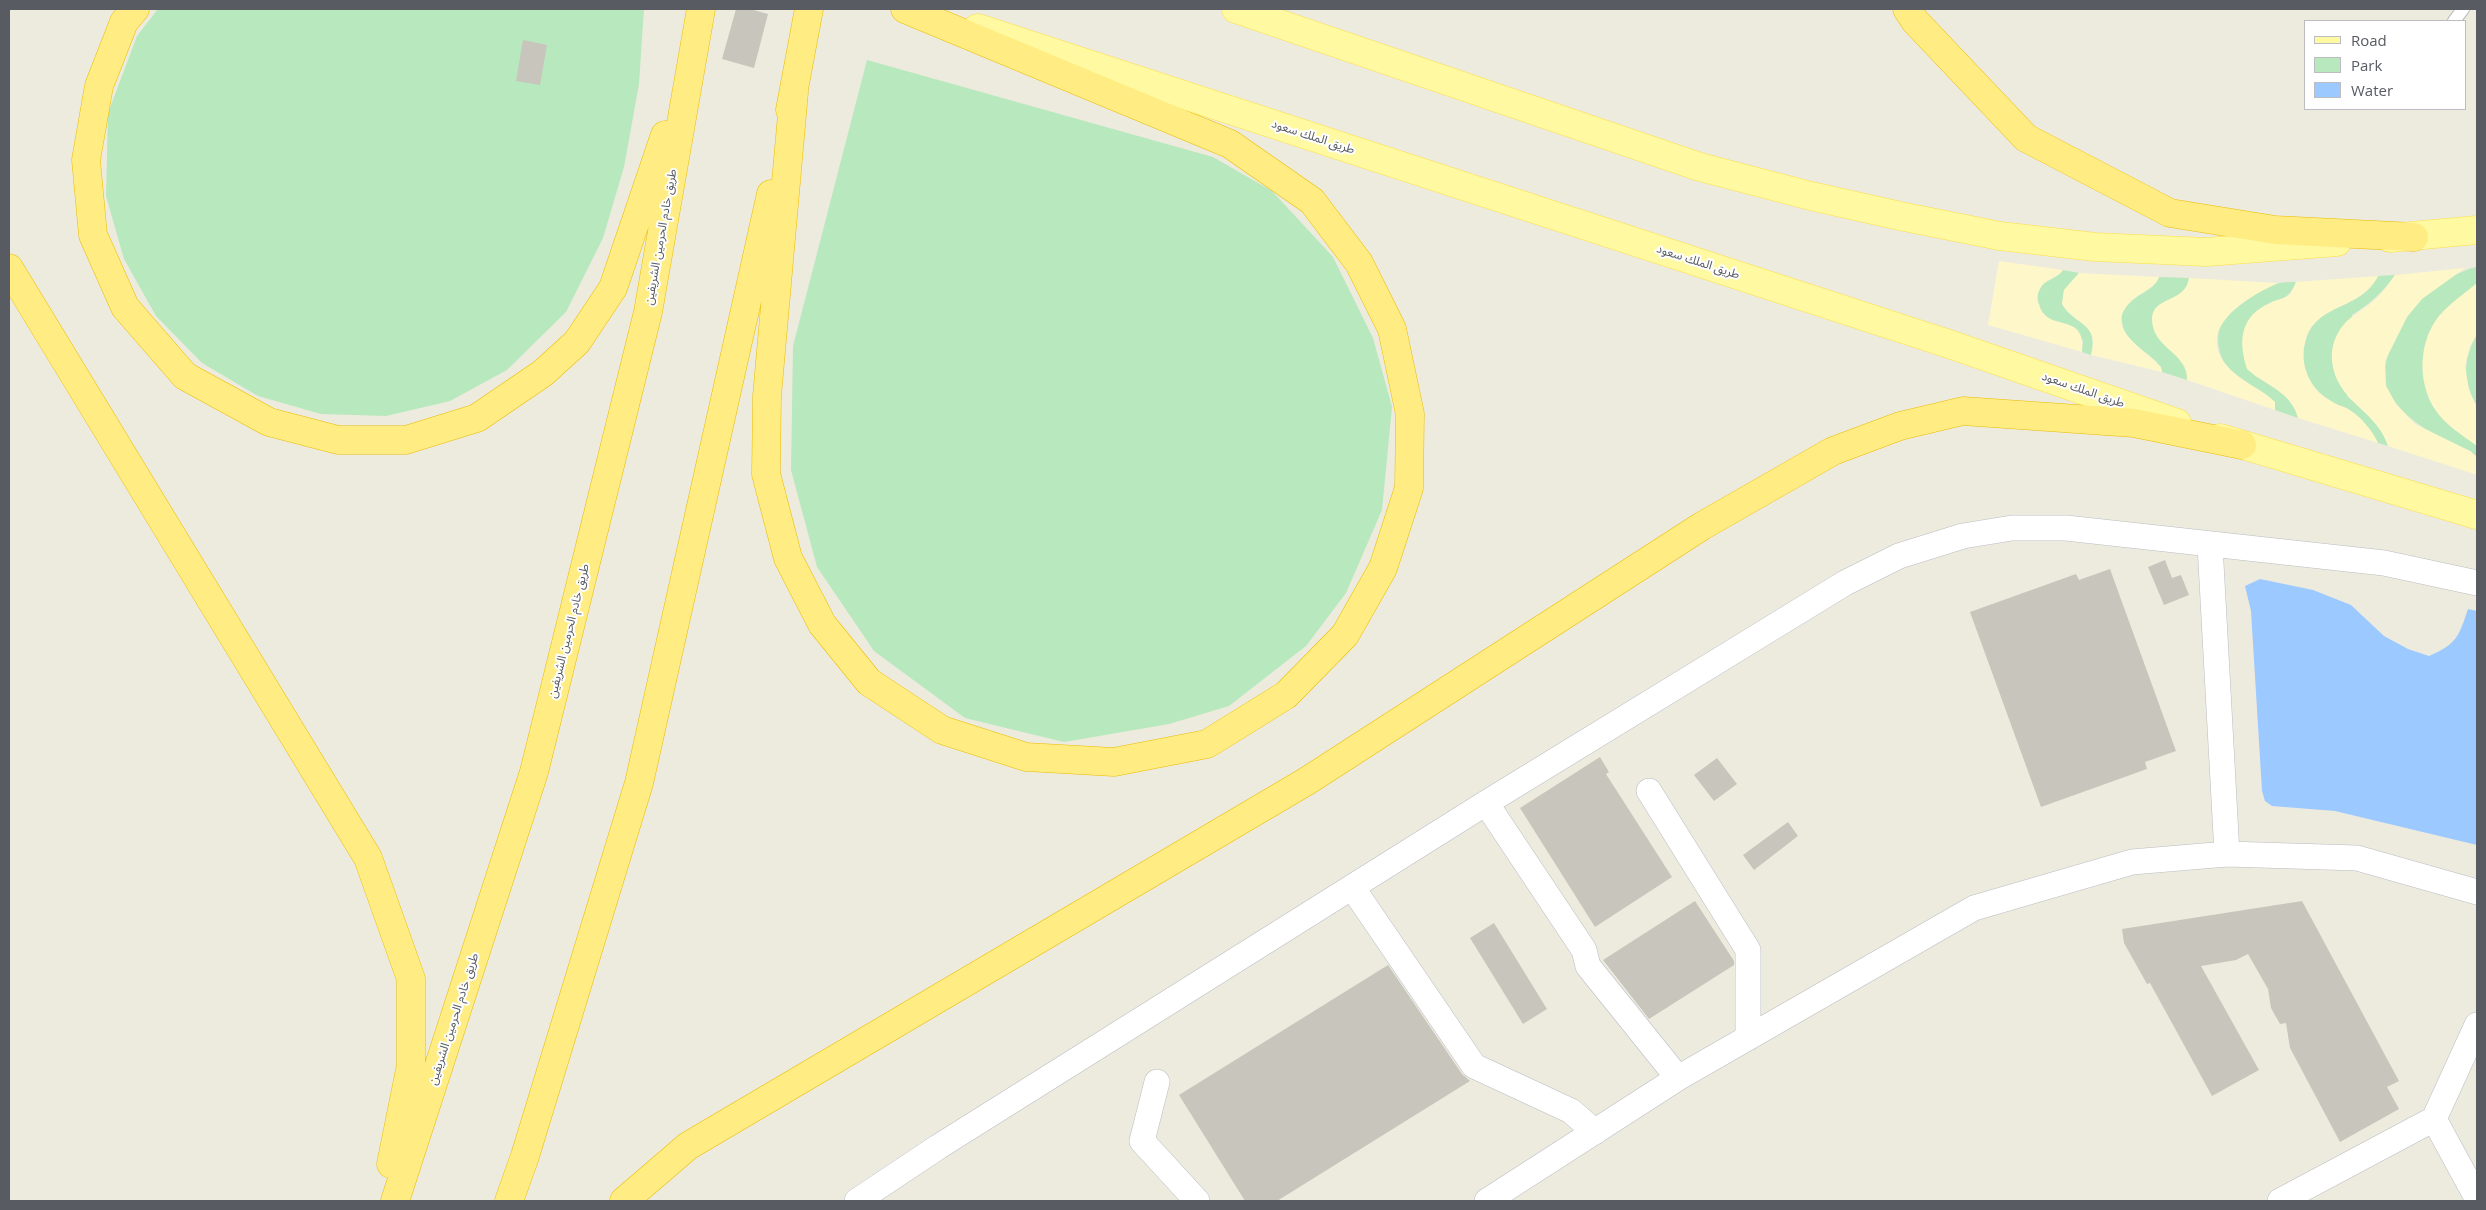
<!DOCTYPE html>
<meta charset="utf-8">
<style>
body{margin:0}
#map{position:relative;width:2486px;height:1210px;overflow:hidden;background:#edebde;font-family:"Open Sans",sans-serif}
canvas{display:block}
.frame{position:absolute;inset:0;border:10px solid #585b62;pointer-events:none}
.legend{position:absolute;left:2304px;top:20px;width:162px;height:90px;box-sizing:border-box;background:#fff;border:1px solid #bcbdc0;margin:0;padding:6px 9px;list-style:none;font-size:15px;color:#585b62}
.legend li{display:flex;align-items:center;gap:10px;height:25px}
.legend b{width:25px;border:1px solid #bcbdc0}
</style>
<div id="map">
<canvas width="2486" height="1210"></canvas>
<div class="frame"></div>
<ul class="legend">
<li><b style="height:6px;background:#fffaa1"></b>Road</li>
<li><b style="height:14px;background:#b8e8bd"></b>Park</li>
<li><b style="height:14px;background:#9cc9ff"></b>Water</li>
</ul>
</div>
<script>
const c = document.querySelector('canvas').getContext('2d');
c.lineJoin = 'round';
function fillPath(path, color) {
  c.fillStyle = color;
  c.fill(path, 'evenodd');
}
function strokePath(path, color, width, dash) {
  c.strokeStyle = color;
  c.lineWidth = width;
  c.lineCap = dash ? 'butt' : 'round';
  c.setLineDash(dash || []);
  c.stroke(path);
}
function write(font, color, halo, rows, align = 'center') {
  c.font = font + ' "Open Sans","Noto Sans Arabic",sans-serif';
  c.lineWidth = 4;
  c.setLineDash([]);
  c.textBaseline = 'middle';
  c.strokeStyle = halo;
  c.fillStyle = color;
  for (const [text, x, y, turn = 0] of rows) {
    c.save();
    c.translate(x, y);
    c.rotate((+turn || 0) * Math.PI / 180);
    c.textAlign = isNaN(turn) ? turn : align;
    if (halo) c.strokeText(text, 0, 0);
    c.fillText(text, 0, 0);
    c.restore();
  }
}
const green = new Path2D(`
 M 158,9 L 644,9 L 639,84 L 624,167 L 603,238 L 566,312 L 507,370 L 450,401 L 386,416 L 321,414 L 258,396 L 202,363 L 156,316 L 124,259 L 106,196 L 108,113 L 137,36 Z
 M 867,60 L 1213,157 L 1272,191 L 1333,257 L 1373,338 L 1392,407 L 1382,510 L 1346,593 L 1306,646 L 1229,706 L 1169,724 L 1064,742 L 965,718 L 874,651 L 817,567 L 791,470 L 793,346 Z
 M 2477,267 L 2477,283 L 2438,318 L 2428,335 L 2424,353 L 2449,425 L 2477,446 L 2477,457 L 2470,451 C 2438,436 2403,423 2387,388 C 2376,364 2404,316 2421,299 C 2434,287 2461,269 2477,267 Z
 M 2063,270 L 2079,273 L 2064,290 L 2062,304 C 2075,326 2100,322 2091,355 L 2082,352 L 2083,340 C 2067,330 2022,311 2041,286 C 2047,279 2058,278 2063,270 Z
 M 2395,275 C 2383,292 2370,304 2352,315 L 2347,396 C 2363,410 2382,425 2388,446 L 2378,443 C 2372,430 2361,417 2348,409 C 2343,406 2336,405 2331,401 C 2309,389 2298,363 2306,339 C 2318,302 2360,311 2378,276 Z
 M 2159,277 L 2189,278 C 2188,289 2182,294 2173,298 L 2181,360 L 2187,370 L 2187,380 L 2162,372 C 2160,355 2125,347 2122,322 C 2118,297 2152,296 2159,277 Z
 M 2296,282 C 2290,296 2285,299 2271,302 L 2255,376 C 2273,387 2293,396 2298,418 L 2275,410 L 2275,402 C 2260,387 2236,381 2224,362 C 2217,351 2216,332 2222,321 C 2229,309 2263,288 2276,284 C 2282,282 2289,282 2296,282 Z
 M 2477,334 L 2477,407 C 2463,379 2462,362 2477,334 Z`);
const sand = new Path2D(`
 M 1999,261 L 2063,270 C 2057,279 2044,279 2040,289 C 2037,294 2037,299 2039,304 C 2046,334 2087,310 2082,352 L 1988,325 Z
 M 2465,268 L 2422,299 L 2407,317 L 2385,361 L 2386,386 L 2396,404 L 2415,424 L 2470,451 L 2477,457 L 2477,475 L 2388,446 C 2377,410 2336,402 2332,361 C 2331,349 2334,338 2341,328 C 2349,317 2359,312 2370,304 C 2380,296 2388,285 2395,275 Z
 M 2079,273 L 2159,277 C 2156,286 2147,290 2139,295 C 2097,325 2140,345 2161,367 L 2162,372 L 2091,355 C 2100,322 2075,326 2062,304 L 2064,290 Z
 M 2378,276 C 2360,311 2318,302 2306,339 C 2298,363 2309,389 2331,401 C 2336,405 2343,406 2348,409 C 2361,417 2372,430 2378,443 L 2298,418 C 2292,392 2265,385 2247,369 C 2238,341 2240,316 2270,303 C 2285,296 2289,301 2296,282 Z
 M 2189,278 L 2278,283 C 2245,298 2190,331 2232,371 C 2245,383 2262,390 2275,402 L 2275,410 L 2187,380 C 2188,352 2152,349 2152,319 C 2152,296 2186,303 2189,278 Z
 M 2477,283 L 2477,334 L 2470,346 L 2465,366 L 2469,391 L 2477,407 L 2477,446 C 2462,435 2444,424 2434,408 C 2417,380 2419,341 2439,316 C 2450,303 2464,294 2477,283 Z`);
const water = new Path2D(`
 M 2260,579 L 2313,590 L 2351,605 L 2384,636 L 2408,649 L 2429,656 C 2457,644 2459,636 2468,609 L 2477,611 L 2477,845 L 2335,811 L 2272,806 L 2265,801 L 2262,791 L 2251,611 L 2245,586 Z`);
const building = new Path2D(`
 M 736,9 L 750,9 L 768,14 L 754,68 L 722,59 Z
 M 523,40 L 547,45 L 540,85 L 516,81 Z
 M 2165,560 L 2172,578 L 2181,575 L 2189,595 L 2164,605 L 2148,567 Z
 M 2110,569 L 2176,751 L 2145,762 L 2147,769 L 2041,807 L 1970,612 L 2076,574 L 2079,580 Z
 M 1600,757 L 1609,772 L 1606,774 L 1672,877 L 1595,927 L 1520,808 Z
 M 1717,758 L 1737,784 L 1714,801 L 1694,775 Z
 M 1788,822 L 1798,836 L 1754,870 L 1743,855 Z
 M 1695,901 L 1734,961 L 1734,965 L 1649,1019 L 1603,960 Z
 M 2302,901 L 2399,1081 L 2387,1087 L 2399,1109 L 2340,1142 L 2290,1048 L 2286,1023 L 2280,1024 L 2271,1008 L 2268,989 L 2248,954 L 2236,960 L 2201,966 L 2259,1070 L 2212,1096 L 2150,983 L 2147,984 L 2124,943 L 2122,929 Z
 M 1494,923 L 1547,1009 L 1523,1024 L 1470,938 Z
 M 1388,965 L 1462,1074 L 1470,1081 L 1277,1201 L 1245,1201 L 1179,1095 Z`);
const service = new Path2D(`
 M 2454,21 L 2463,9`);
const minor = new Path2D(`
 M 2210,545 L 2227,854
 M 1649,791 L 1748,950 L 1748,1038
 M 1486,803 L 1584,950 L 1588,966 L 1678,1078
 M 1352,887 L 1474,1066 L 1571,1111 L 1595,1132
 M 1157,1082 L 1142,1141 L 1197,1201
 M 2434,1119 L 2477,1198
 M 857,1201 L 938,1147 L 1486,803 L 1845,583 L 1899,556 L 1963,536 L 2012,528 L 2066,528 L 2384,563 L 2477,583
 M 1487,1201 L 1678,1078 L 1974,908 L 2132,862 L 2227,854 L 2357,858 L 2477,892
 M 2280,1201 L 2434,1119 L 2477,1025`);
const primary = new Path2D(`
 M 1236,9 L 1700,167 L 1811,196 L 1900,216 L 2000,236 L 2095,247 L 2206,252 L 2337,242
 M 978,28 L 1952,345 L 2177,423
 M 2390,238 L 2477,230
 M 2220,438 L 2477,515`);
const motorway = new Path2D(`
 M 135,9 L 124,22 L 99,86 L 86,160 L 93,235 L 125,307 L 185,376 L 269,422 L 338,440 L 406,440 L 477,418 L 543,373 L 577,342 L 613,288 L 665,135
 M 1907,9 L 1915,21 L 2026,138 L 2170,213 L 2275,230 L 2414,237
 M 794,92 L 767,396 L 766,474 L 788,558 L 822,624 L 869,682 L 942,730 L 1026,757 L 1114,762 L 1207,744 L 1286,695 L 1345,635 L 1383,568 L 1409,488 L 1410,414 L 1392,329 L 1359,263 L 1312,201 L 1230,144 L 905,9
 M 790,110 L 809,9
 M 9,268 L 368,858 L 411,979 L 411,1065 L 391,1164
 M 395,1201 L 534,772 L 648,312 L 701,9
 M 509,1201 L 525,1156 L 639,783 L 771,194
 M 624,1201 L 688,1146 L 1307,781 L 1702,526 L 1833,451 L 1900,426 L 1963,411 L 2134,423 L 2242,445`);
const streetNames = [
 ["طريق الملك سعود",1313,137,18],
 ["طريق خادم الحرمين الشريفين",661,237,-80],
 ["طريق الملك سعود",1698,262,18],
 ["طريق الملك سعود",2083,390,19],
 ["طريق خادم الحرمين الشريفين",569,631,-76],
 ["طريق خادم الحرمين الشريفين",454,1019,-72]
];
fillPath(green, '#b8e8bd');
fillPath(sand, '#fef7c9');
fillPath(water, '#9cc9ff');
fillPath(building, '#c8c5bc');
strokePath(service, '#babcc2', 14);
strokePath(minor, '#babcc2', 26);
strokePath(primary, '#fede46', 29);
strokePath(motorway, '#ebbb00', 29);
strokePath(service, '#fff', 12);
strokePath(minor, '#fff', 25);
strokePath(primary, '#fffaa1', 28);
strokePath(motorway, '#ffed83', 28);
write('12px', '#585b62', '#fff', streetNames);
</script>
